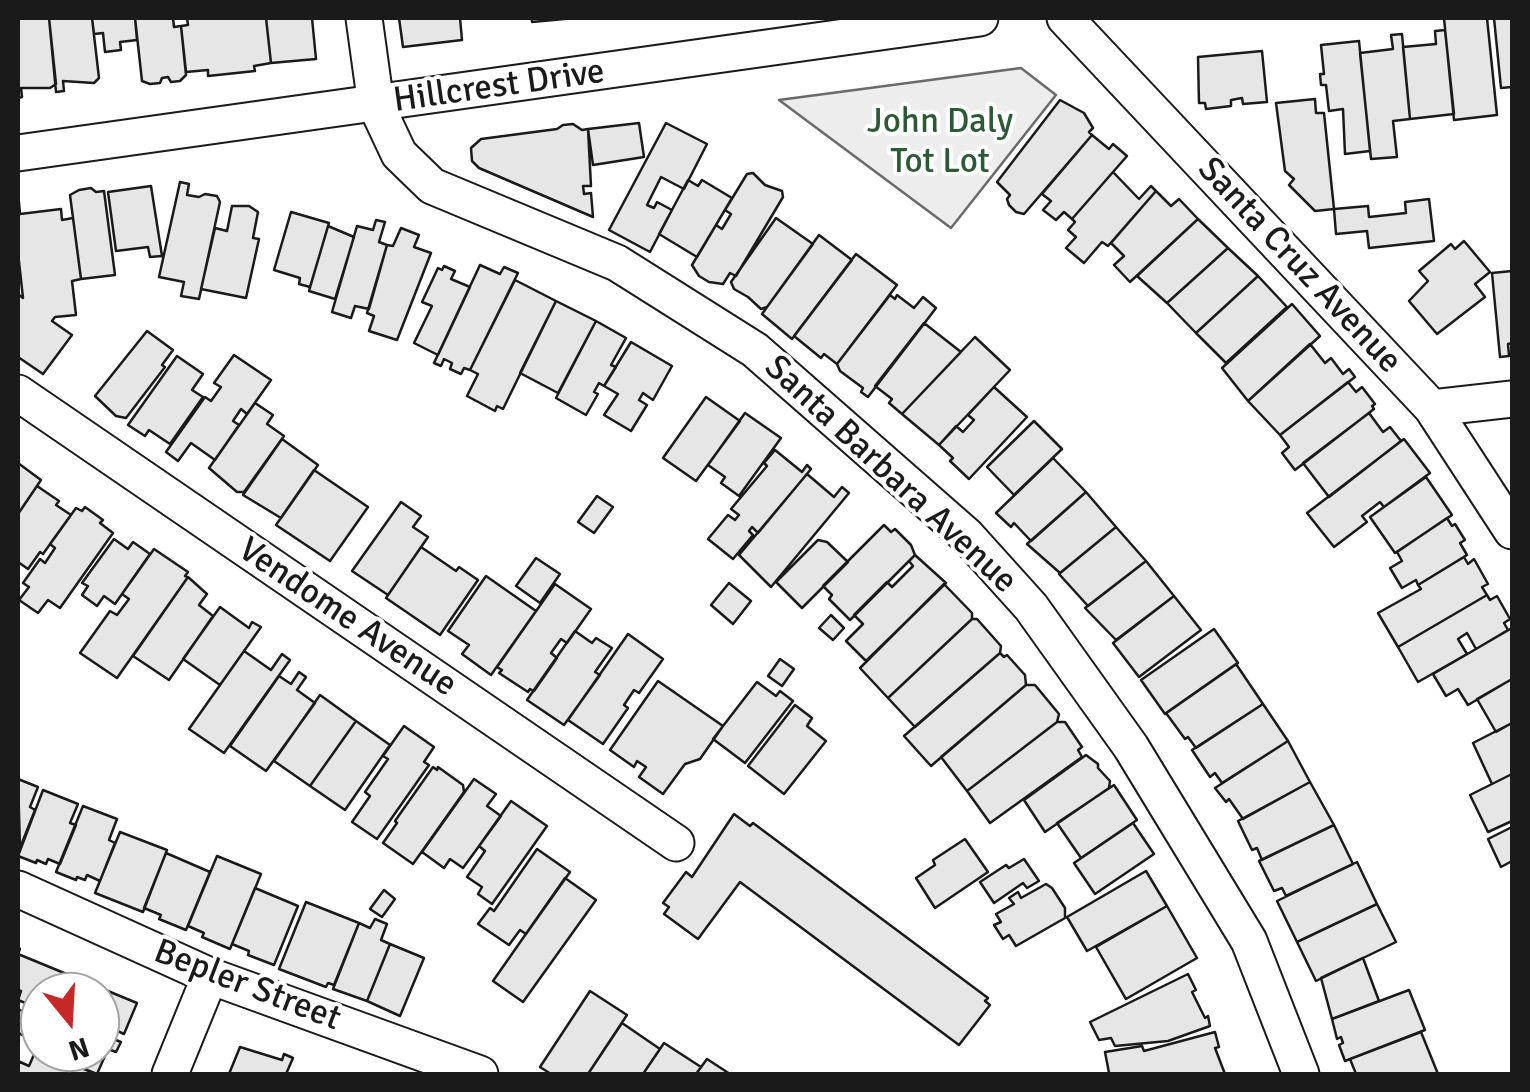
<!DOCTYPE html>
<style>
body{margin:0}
#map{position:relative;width:1530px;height:1092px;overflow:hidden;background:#fff;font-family:Signika,sans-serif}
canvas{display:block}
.frame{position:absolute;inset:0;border:20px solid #1a1a1a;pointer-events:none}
.north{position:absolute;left:20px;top:972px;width:100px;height:100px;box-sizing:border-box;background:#fff;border:2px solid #a3a3a3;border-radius:50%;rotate:162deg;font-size:28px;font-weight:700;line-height:40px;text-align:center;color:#1a1a1a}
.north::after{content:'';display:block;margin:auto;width:35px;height:45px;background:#c62828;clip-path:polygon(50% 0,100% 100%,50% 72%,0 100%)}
</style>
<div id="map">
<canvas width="1530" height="1092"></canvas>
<div class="frame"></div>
<div class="north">N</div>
</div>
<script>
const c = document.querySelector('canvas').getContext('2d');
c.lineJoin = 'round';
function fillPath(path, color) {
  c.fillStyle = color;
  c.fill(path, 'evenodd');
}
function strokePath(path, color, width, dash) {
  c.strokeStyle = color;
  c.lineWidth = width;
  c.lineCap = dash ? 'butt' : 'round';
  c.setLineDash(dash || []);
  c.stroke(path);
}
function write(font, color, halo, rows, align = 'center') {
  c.font = font + ' Signika,sans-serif';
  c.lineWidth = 8;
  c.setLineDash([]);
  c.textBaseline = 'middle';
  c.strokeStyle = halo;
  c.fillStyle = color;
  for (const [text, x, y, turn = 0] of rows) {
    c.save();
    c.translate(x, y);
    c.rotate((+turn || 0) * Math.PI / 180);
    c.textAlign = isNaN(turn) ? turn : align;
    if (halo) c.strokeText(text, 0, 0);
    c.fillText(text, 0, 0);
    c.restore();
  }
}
const green = new Path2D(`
 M 1021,68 L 1056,95 L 951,228 L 779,100 Z`);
const building = new Path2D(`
 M 18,18 L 49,18 L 56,84 L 50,88 L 21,88 L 22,97 L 18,98 Z
 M 49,18 L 92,18 L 99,78 L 94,83 L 63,81 L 64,91 L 56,92 Z
 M 92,18 L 135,18 L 137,40 L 120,42 L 121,50 L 105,52 L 103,33 L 94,34 Z
 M 135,18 L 173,18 L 174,27 L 181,26 L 186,75 L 180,81 L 171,82 L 168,77 L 162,78 L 160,83 L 150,84 L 142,81 Z
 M 187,18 L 266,18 L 271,63 L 254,66 L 255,71 L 208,76 L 208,70 L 186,72 L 181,26 L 188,25 Z
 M 266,18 L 312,18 L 316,59 L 271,63 Z
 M 399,18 L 460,18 L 462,40 L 403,47 Z
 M 532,18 L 575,18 L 532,22 Z
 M 1444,18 L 1487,18 L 1497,115 L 1454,120 Z
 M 1494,18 L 1512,18 L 1512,87 L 1501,88 Z
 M 1445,30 L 1454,114 L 1410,119 L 1403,47 L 1436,44 L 1435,31 Z
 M 1402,34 L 1410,119 L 1393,121 L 1397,157 L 1371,159 L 1360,53 L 1393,49 L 1391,35 Z
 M 1359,41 L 1370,151 L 1345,154 L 1343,109 L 1329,111 L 1326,85 L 1321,85 L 1320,74 L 1324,74 L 1321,45 Z
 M 1262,51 L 1267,102 L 1243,104 L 1242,98 L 1231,100 L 1231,106 L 1206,109 L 1205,103 L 1199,103 L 1198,57 Z
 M 1315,99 L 1316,113 L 1324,113 L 1334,209 L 1315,211 L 1289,185 L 1294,179 L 1285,171 L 1276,103 Z
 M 1060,100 L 1084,113 L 1093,128 L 1089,132 L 1092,135 L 1024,214 L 1016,212 L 1009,205 L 1007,199 L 1010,195 L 997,182 Z
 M 639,123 L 644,157 L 593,165 L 588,129 Z
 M 666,123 L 707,144 L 684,189 L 661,177 L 647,205 L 654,208 L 657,202 L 672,210 L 650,252 L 609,230 Z
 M 573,124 L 582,130 L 588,129 L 591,186 L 583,186 L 584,194 L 591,193 L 593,217 L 479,168 L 472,161 L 471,148 L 481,139 L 557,129 L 563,125 Z
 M 1092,135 L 1109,149 L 1113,144 L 1127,156 L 1072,219 L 1064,212 L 1056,220 L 1043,210 L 1051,201 L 1042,194 Z
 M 1113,172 L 1139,199 L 1151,186 L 1156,191 L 1108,246 L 1102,242 L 1084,263 L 1066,248 L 1076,237 L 1068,230 L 1075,222 L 1072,219 Z
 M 753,173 L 765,185 L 782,191 L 783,197 L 736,276 L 730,273 L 723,284 L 709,282 L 699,276 L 692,265 L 716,225 L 722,229 L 731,214 L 725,210 L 747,174 Z
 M 688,180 L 698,186 L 702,180 L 732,198 L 697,257 L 659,234 Z
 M 180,182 L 189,184 L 187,195 L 199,197 L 205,194 L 217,196 L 220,202 L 199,299 L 181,296 L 184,282 L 159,277 Z
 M 151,186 L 162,256 L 150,257 L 148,247 L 116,251 L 108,192 Z
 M 91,188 L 96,192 L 104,191 L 115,275 L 81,279 L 70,195 L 79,190 Z
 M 1156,191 L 1171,206 L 1179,199 L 1198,219 L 1130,282 L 1114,265 L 1124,256 L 1111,243 Z
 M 1429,199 L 1434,241 L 1369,248 L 1367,231 L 1336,234 L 1334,209 L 1368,206 L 1369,217 L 1406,213 L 1405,202 Z
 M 19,202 L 20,214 L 61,209 L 62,220 L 73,218 L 81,279 L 72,281 L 76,315 L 55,317 L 52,321 L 72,335 L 43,374 L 18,357 L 18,294 L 23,298 L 18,253 Z
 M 232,206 L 249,206 L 258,212 L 253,238 L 259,239 L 246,298 L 201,289 L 215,228 L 227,231 Z
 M 291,212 L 329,223 L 310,287 L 299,284 L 300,278 L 274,270 Z
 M 776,218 L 813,244 L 767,307 L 761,309 L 748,297 L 734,289 L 731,282 Z
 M 1198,219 L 1228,248 L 1167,303 L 1137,276 Z
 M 376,220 L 385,222 L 379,242 L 387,245 L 369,309 L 355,306 L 351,318 L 332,312 L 357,226 L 373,230 Z
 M 328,226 L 354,237 L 335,299 L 309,291 Z
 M 401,228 L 419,235 L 414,247 L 431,253 L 397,340 L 369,331 L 374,316 L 367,313 L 387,245 L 393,246 Z
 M 819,235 L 852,260 L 792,339 L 762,314 Z
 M 1464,241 L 1490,272 L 1475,284 L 1485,297 L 1437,334 L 1409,301 L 1428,281 L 1419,271 L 1451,244 L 1455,249 Z
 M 1228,248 L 1258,276 L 1196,333 L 1167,303 Z
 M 856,254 L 897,285 L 837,364 L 824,354 L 821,358 L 794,336 Z
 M 480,265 L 500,274 L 504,267 L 518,273 L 470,370 L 464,368 L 461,374 L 450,369 L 452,363 L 444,359 L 441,366 L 434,363 Z
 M 444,266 L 455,271 L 451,279 L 470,287 L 438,355 L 414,343 L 432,306 L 422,302 L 438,268 L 442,270 Z
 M 1512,271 L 1512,343 L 1508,344 L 1509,356 L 1500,357 L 1492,273 Z
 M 1258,276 L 1287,307 L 1226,363 L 1196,333 Z
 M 515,280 L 556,301 L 503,409 L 497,406 L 495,411 L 467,396 L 478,374 L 470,370 Z
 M 890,295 L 895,299 L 897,295 L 914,308 L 923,297 L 936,308 L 868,397 L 861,392 L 863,388 L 840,371 L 837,364 Z
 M 556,301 L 596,321 L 558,393 L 520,373 Z
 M 1292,304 L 1320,336 L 1248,401 L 1222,368 Z
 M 596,321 L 626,338 L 611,365 L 616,367 L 604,386 L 599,383 L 594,392 L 598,394 L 586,415 L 556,398 Z
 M 924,323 L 961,352 L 902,414 L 889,403 L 892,399 L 875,386 Z
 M 147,331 L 173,350 L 162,365 L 165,367 L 126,418 L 116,416 L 95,396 Z
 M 975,337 L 1010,370 L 939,445 L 902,414 Z
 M 631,342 L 672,366 L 653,400 L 643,393 L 639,400 L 647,405 L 631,431 L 604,415 L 618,394 L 604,386 Z
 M 1310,344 L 1325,363 L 1331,358 L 1343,374 L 1349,369 L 1355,377 L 1280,435 L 1248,401 Z
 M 234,355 L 271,380 L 247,414 L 241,409 L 233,421 L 239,425 L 215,460 L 191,443 L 178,461 L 166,452 L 205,397 L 211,401 L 221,387 L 214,383 Z
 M 177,356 L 203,374 L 192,390 L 203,397 L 170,444 L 149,430 L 145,436 L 128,425 Z
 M 1348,382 L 1356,392 L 1362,387 L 1375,404 L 1372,406 L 1374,409 L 1295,470 L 1282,453 L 1289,447 L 1280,435 Z
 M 994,387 L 1027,417 L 969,479 L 950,461 L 953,458 L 939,445 L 956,426 L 963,432 L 974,420 L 968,415 Z
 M 706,397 L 740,421 L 696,481 L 663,458 Z
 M 255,403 L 273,415 L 267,424 L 284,436 L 244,492 L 237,492 L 209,468 Z
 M 745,413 L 781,438 L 739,496 L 721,483 L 725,477 L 708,465 Z
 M 1369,413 L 1383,432 L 1390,427 L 1401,441 L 1329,497 L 1303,463 Z
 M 1034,421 L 1062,449 L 1014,495 L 987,467 Z
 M 282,439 L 318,465 L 281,518 L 243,495 Z
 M 1404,439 L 1430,473 L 1384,507 L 1380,502 L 1362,516 L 1367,522 L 1334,547 L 1307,513 Z
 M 775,450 L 802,472 L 807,465 L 811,469 L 758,533 L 752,527 L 749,531 L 753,535 L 733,559 L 708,539 L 728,515 L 735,520 L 739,515 L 731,509 L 767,466 L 764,463 Z
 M 1053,458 L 1086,492 L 1031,541 L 1014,523 L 1011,527 L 996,513 Z
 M 18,463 L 41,480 L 18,514 Z
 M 314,470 L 368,507 L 330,561 L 276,525 Z
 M 807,474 L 834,497 L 842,487 L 849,493 L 771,587 L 739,555 Z
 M 1426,477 L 1452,515 L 1395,553 L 1370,517 Z
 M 37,486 L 59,501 L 56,505 L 71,515 L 43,554 L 40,552 L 28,569 L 18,562 L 18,514 Z
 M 1086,492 L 1116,527 L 1060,573 L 1027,544 Z
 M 597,496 L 613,507 L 594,533 L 578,522 Z
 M 401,502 L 421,516 L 413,527 L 428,537 L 388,595 L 352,571 Z
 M 85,507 L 103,520 L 100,523 L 113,533 L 60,608 L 48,600 L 38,613 L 19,600 L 29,587 L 23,583 L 40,559 L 45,563 L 55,548 L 50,544 L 76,508 L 82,511 Z
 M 1447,518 L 1452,526 L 1455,524 L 1465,540 L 1460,543 L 1467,555 L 1418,585 L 1416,580 L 1402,588 L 1390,568 L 1402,561 L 1397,552 Z
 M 884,525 L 891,532 L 895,529 L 911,545 L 915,555 L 850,620 L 829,599 L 832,595 L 823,586 Z
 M 1116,527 L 1146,561 L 1088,606 L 1059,574 Z
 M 114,539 L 128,549 L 133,542 L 150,554 L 115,604 L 104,596 L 97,606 L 82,595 L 88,586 L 82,583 Z
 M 818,540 L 827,542 L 848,562 L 802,608 L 776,582 Z
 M 421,547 L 456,571 L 459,567 L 478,580 L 440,635 L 386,598 Z
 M 154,549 L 188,572 L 185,576 L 188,577 L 117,678 L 80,653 L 110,611 L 117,615 L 129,599 L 122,594 Z
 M 915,555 L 946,583 L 866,661 L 846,641 L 863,624 L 854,615 L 887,582 L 892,587 L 913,566 L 909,561 Z
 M 1464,557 L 1468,564 L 1474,559 L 1488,584 L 1482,587 L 1487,595 L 1398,647 L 1378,613 L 1421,589 L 1418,585 Z
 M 536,558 L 560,574 L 540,603 L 516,586 Z
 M 1146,561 L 1174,596 L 1116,640 L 1085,608 Z
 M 486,576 L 536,611 L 491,675 L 462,654 L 469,645 L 448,631 Z
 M 188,577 L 207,594 L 199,605 L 213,616 L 169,680 L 133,656 Z
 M 729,583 L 751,601 L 733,624 L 711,605 Z
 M 555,584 L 591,609 L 567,643 L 561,639 L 551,653 L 557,658 L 534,691 L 530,689 L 528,692 L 499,673 L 502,670 L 497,667 Z
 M 944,584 L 972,613 L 972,619 L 888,698 L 860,668 Z
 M 1487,595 L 1490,600 L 1497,596 L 1510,619 L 1504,623 L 1508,630 L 1476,649 L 1467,633 L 1458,639 L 1467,654 L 1418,682 L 1398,647 Z
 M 1174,596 L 1201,630 L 1139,677 L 1113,643 Z
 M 220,607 L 249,628 L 252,622 L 261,627 L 220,685 L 183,659 Z
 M 831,615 L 844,628 L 833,640 L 819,628 Z
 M 972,619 L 977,619 L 1001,646 L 1000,653 L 915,727 L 888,698 Z
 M 1512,628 L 1512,679 L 1468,705 L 1458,689 L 1446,696 L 1433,674 Z
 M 1214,629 L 1238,663 L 1165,714 L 1141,680 Z
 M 575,631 L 592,643 L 596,638 L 612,648 L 595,672 L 600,675 L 564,725 L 527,700 Z
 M 628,634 L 663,659 L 639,693 L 634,690 L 624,705 L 628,708 L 603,744 L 568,720 Z
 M 244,651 L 271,670 L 282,654 L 290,660 L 224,753 L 189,729 Z
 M 1000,653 L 1004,657 L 1007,655 L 1025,675 L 1026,685 L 931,766 L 904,736 Z
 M 780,659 L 794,669 L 782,686 L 768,676 Z
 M 1236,664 L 1263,704 L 1196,748 L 1188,737 L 1185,739 L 1166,713 Z
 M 299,672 L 306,677 L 297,690 L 315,703 L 266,771 L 230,746 L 279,676 L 291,684 Z
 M 1512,679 L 1512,723 L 1496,732 L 1477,699 Z
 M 658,681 L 723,726 L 700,759 L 685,764 L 663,794 L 639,777 L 646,767 L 637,761 L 634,767 L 610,750 Z
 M 757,682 L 776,696 L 780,691 L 793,701 L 745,763 L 713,739 Z
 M 1026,685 L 1035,685 L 1059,714 L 1057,722 L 967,791 L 941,757 Z
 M 320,695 L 356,721 L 310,786 L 274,761 Z
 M 1263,704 L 1288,741 L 1222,783 L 1215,773 L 1210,777 L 1192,750 Z
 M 795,705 L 812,718 L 807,726 L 826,741 L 784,794 L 748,766 Z
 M 356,721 L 390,745 L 345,810 L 310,786 Z
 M 1057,722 L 1065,722 L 1082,747 L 1078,750 L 1082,757 L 990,823 L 967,791 Z
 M 1512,723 L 1512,774 L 1492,784 L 1473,743 Z
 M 404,726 L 434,747 L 424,762 L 429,765 L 377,839 L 352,822 L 370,796 L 365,792 L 388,759 L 383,756 Z
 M 1288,741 L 1310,782 L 1243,819 L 1229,799 L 1226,802 L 1215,788 Z
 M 1086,755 L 1098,764 L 1098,768 L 1110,781 L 1109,788 L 1045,832 L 1024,800 Z
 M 433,767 L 437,770 L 438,767 L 463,785 L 464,792 L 413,864 L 383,843 L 397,823 L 395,821 Z
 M 1512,774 L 1512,821 L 1488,832 L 1470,795 Z
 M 18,779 L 38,787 L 30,807 L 35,810 L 20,848 Z
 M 474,779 L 496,794 L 487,806 L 501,816 L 463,868 L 450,859 L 444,868 L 422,852 Z
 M 1310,782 L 1334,825 L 1262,860 L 1257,848 L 1252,850 L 1238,821 Z
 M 1114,785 L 1137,820 L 1081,858 L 1057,823 Z
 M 43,790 L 78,804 L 70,823 L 76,825 L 60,864 L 48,859 L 46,864 L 37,860 L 36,863 L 18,856 Z
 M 511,801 L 547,826 L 492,904 L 478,894 L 482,887 L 467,877 L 485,851 L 479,846 Z
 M 83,806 L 117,819 L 109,840 L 115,843 L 100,881 L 87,875 L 85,880 L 77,877 L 76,880 L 56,872 Z
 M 734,814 L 750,826 L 753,823 L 988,998 L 985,1001 L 990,1005 L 959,1045 L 740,882 L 698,939 L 664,914 L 669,907 L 663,903 L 686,872 L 692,877 Z
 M 1133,823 L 1154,854 L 1095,894 L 1074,863 Z
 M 1334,825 L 1353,864 L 1286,896 L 1282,888 L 1274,891 L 1259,861 Z
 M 1512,827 L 1512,861 L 1501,867 L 1488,839 Z
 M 120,832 L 167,850 L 143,912 L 95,893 Z
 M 965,839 L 988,872 L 935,908 L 916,878 L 935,865 L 933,860 Z
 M 537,849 L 570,872 L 526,934 L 520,930 L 509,945 L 478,924 L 490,908 L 494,911 Z
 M 166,853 L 210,872 L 186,930 L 159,919 L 161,915 L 144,908 Z
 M 217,856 L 261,874 L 230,949 L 202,937 L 204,933 L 188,926 Z
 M 1024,859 L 1039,881 L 1027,888 L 1023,883 L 994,903 L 980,882 L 1006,865 L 1009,868 Z
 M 1357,862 L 1377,904 L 1297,942 L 1277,901 Z
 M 1146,871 L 1167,906 L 1087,951 L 1067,917 Z
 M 565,878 L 596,900 L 523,1002 L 493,981 Z
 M 1046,884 L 1052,888 L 1065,908 L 1065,918 L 1016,946 L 1009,935 L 1003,939 L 994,925 L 1001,922 L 996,914 L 1014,904 L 1009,898 L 1018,892 L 1021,898 Z
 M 255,888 L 298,906 L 274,965 L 248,955 L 249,951 L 232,944 Z
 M 384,890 L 395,899 L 382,917 L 370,909 Z
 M 306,902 L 359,923 L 334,985 L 328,983 L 326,987 L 279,969 Z
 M 1377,904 L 1396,942 L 1316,981 L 1297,942 Z
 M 1167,906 L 1197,958 L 1126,999 L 1096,947 Z
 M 375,919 L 387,924 L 381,940 L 390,944 L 367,1001 L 333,989 L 359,923 L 370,928 Z
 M 390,944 L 424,958 L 400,1016 L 367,1001 Z
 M 18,947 L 20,949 L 18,954 L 137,1003 L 124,1034 L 111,1028 L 108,1037 L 100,1034 L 100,992 L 40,992 L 40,1009 L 18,1000 L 21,991 L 18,990 Z
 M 1363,958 L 1379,1001 L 1332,1019 L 1321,978 Z
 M 1188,974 L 1196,990 L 1192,992 L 1205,1018 L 1208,1016 L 1210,1026 L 1168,1041 L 1115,1046 L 1111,1038 L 1099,1040 L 1090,1022 Z
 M 1409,990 L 1425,1030 L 1345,1061 L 1339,1045 L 1343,1043 L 1341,1037 L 1337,1039 L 1332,1019 Z
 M 590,991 L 627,1015 L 588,1074 L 551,1074 L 540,1067 Z
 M 30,1005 L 40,1009 L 40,1051 L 36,1050 L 39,1042 L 18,1033 L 18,1009 L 26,1013 Z
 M 622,1023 L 660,1049 L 643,1074 L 588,1074 Z
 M 1215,1032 L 1219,1047 L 1215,1048 L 1225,1074 L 1109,1073 L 1105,1052 L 1142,1046 L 1144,1051 Z
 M 1421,1032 L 1438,1074 L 1356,1074 L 1350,1059 Z
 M 100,1034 L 121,1042 L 116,1052 L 108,1049 L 97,1074 L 41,1052 L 100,1052 Z
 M 664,1043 L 701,1067 L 696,1074 L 643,1074 Z
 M 240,1047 L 282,1060 L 284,1054 L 293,1058 L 286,1074 L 229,1074 Z
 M 36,1050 L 89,1071 L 88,1074 L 18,1074 L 18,1061 L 29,1066 Z
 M 707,1059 L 730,1074 L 696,1074 Z`);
const street = new Path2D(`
 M 364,18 L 376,105 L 399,154 L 432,186 L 617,263 L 755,350 L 967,536 L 1031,607 L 1131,747 L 1249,941 L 1301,1074
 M 1065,18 L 1432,408 L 1512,531
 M 18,153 L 980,18
 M 18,393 L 676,843
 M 1432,408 L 1512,399
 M 18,889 L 210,976 L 480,1074
 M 170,1074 L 210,976`);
const streetNames = [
 ["Hillcrest Drive",499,87,-8],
 ["Santa Cruz Avenue",1299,266,47],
 ["Santa Barbara Avenue",890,475,43],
 ["Vendome Avenue",347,618,34],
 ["Bepler Street",247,986,21]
];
const parkNames = [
 ["John Daly",940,123],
 ["Tot Lot",940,163]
];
fillPath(green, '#ededed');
strokePath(green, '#6a6a6a', 2.5);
fillPath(building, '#e6e6e6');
strokePath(building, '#1a1a1a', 2.5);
strokePath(street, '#1a1a1a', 39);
strokePath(street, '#fff', 35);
write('35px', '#1a1a1a', '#fff', streetNames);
write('35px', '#2b5a34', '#fff', parkNames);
</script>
